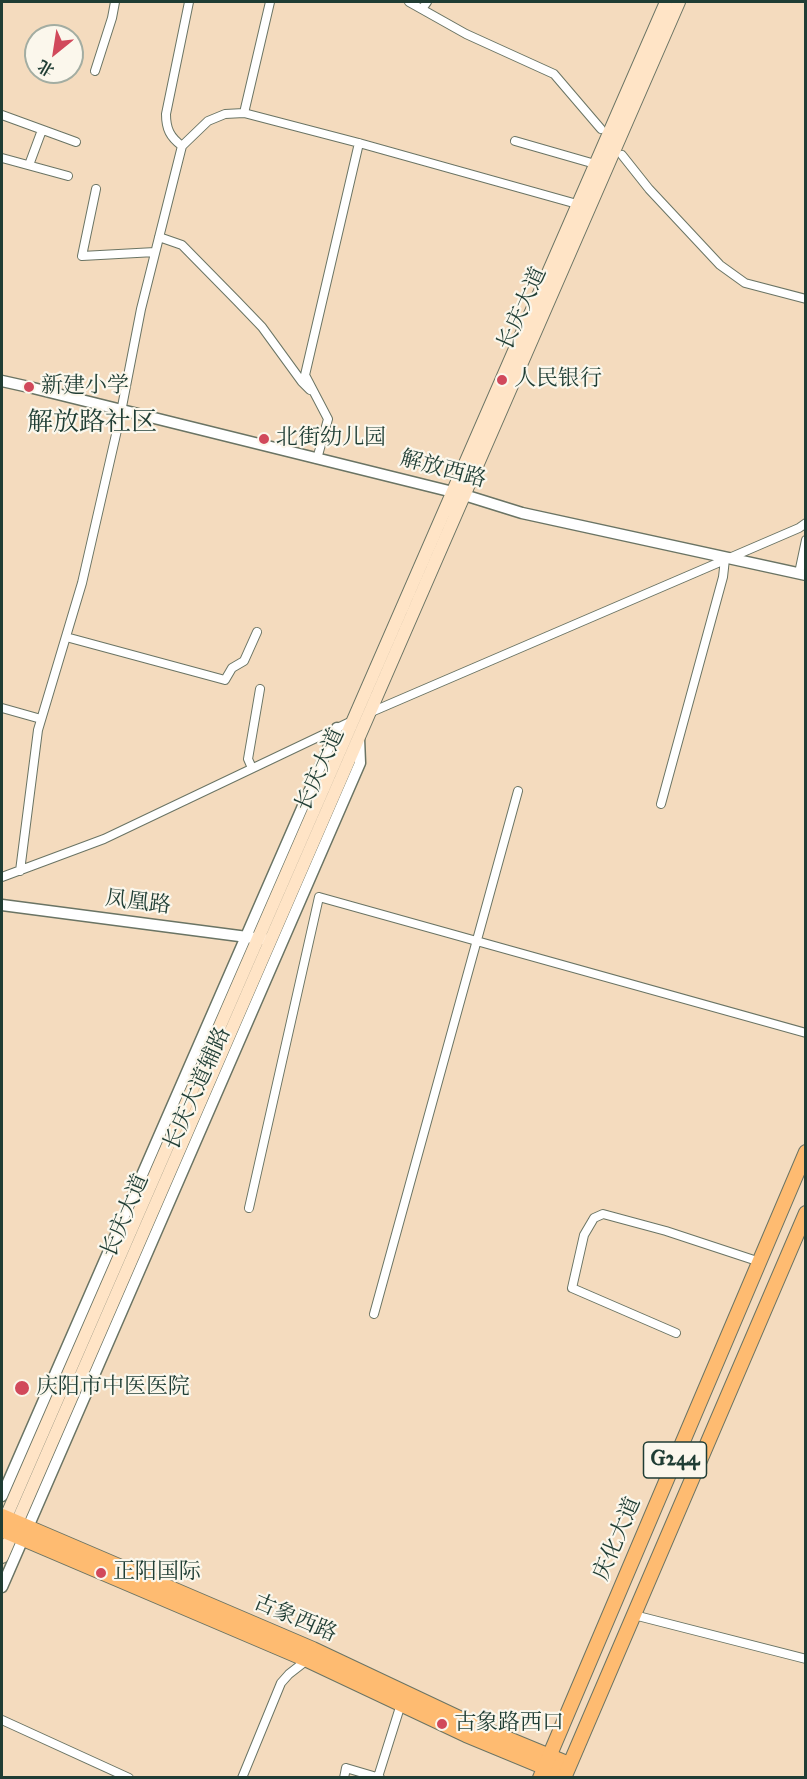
<!DOCTYPE html>
<meta charset="utf-8">
<style>
body{margin:0}
#map{position:relative;width:807px;height:1779px;overflow:hidden;background:#f4dbbe;font-family:"IM FELL Great Primer","Noto Serif SC",serif}
canvas{display:block}
.frame{position:absolute;inset:0;border:3px solid #1f3d34;pointer-events:none}
.north{position:absolute;left:24px;top:24px;width:60px;height:60px;box-sizing:border-box;background:#fbf7ec;border:2px solid #a3ada2;border-radius:50%;rotate:210deg;font-size:16px;font-weight:700;line-height:24px;text-align:center;color:#1f3d34}
.north::after{content:'';display:block;margin:auto;width:21px;height:27px;background:#d1495b;clip-path:polygon(50% 0,100% 100%,50% 72%,0 100%)}
</style>
<div id="map">
<canvas width="807" height="1779"></canvas>
<div class="frame"></div>
<div class="north">北</div>
</div>
<script>
const c = document.querySelector('canvas').getContext('2d');
c.lineJoin = 'round';
function strokePath(path, color, width, dash) {
  c.strokeStyle = color;
  c.lineWidth = width;
  c.lineCap = dash ? 'butt' : 'round';
  c.setLineDash(dash || []);
  c.stroke(path);
}
function write(font, color, halo, rows, align = 'center') {
  c.font = font + ' "IM FELL Great Primer","Noto Serif SC",serif';
  c.lineWidth = 4.5;
  c.setLineDash([]);
  c.textBaseline = 'middle';
  c.strokeStyle = halo;
  c.fillStyle = color;
  for (const [text, x, y, turn = 0] of rows) {
    c.save();
    c.translate(x, y);
    c.rotate((+turn || 0) * Math.PI / 180);
    c.textAlign = isNaN(turn) ? turn : align;
    if (halo) c.strokeText(text, 0, 0);
    c.fillText(text, 0, 0);
    c.restore();
  }
}
const minor = new Path2D(`
 M 409,2 L 466,34 L 554,74 L 601,129
 M 422,9 L 427,2
 M 95,71 L 112,18 L 115,2
 M 244,113 L 270,2
 M 2,115 L 76,142
 M 515,141 L 595,164
 M 182,146 C 170,137 166,129 166,114 L 189,2
 M 622,155 L 649,189 L 720,265 L 745,283 L 806,299
 M 2,158 L 68,176
 M 29,165 L 42,130
 M 96,189 L 82,256 L 155,252
 M 159,237 L 182,245 L 237,301 L 262,327 L 302,382 L 310,390
 M 317,459 L 328,419 L 305,375 L 359,143
 M 799,573 L 806,540
 M 66,637 L 225,680 L 232,668 L 244,661 L 257,632
 M 2,708 L 41,719
 M 369,713 L 799,528 L 806,523
 M 252,768 L 248,759 L 260,689
 M 661,804 L 723,577 L 725,559
 M 20,871 L 38,730 L 82,583 L 120,417 L 141,309 L 182,146 L 208,121 L 225,114 L 244,113 L 359,143 L 577,204
 M 2,877 L 104,839 L 354,720
 M 249,1208 L 319,897 L 806,1033
 M 374,1314 L 518,791
 M 676,1333 L 572,1288 L 584,1235 L 594,1218 L 603,1214 L 666,1231 L 760,1262
 M 634,1615 L 806,1659
 M 2,1720 L 129,1778
 M 378,1777 L 401,1704
 M 242,1778 L 281,1683 L 289,1674 L 307,1660
 M 344,1778 L 346,1768 L 380,1778`);
const tertiary = new Path2D(`
 M 2,381 L 29,387 L 461,494 L 522,513 L 806,575
 M 2,905 L 270,940
 M 2,1496 L 337,728
 M 2,1587 L 360,763 L 359,738`);
const secondary = new Path2D(`
 M 2,1526 L 666,2
 M 2,1557 L 679,2`);
const primary = new Path2D(`
 M 2,1516 L 313,1649 L 472,1724 L 569,1764
 M 2,1530 L 307,1660 L 466,1735 L 565,1776`);
const trunk = new Path2D(`
 M 540,1778 L 806,1152
 M 564,1778 L 806,1213`);
const markers = [
 [502,380,6,"#d1495b"],
 [29,387,6,"#d1495b"],
 [264,439,6,"#d1495b"],
 [22,1388,8,"#d1495b"],
 [101,1573,6,"#d1495b"],
 [442,1724,6,"#d1495b"]
];
const shields = [
 [675,1460,63]
];
const shieldNames = [
 ["G244",675,1460]
];
const streetNames = [
 ["长庆大道",523,309,-66],
 ["解放西路",443,470,15],
 ["长庆大道",321,770,-66],
 ["凤凰路",138,903,7],
 ["长庆大道辅路",198,1089,-66],
 ["长庆大道",126,1216,-67],
 ["庆化大道",618,1539,-67],
 ["古象西路",295,1619,23]
];
const poiNames = [
 ["人民银行",514,380],
 ["新建小学",41,387],
 ["北街幼儿园",276,439],
 ["庆阳市中医医院",36,1388],
 ["正阳国际",113,1573],
 ["古象路西口",454,1724]
];
const quarterNames = [
 ["解放路社区",92,424]
];
strokePath(minor, '#6a7464', 10);
strokePath(tertiary, '#6a7464', 13);
strokePath(secondary, '#6a7464', 14);
strokePath(primary, '#6a7464', 16);
strokePath(trunk, '#6a7464', 16);
strokePath(minor, '#fff', 8);
strokePath(tertiary, '#fff', 10);
strokePath(secondary, '#ffe4c6', 12);
strokePath(primary, '#febb71', 14);
strokePath(trunk, '#febb71', 14);
for (const [x, y, r, color] of markers) {
  const dot = new Path2D();
  dot.arc(x, y, r, 0, 2 * Math.PI);
  c.fillStyle = color;
  c.fill(dot);
  strokePath(dot, '#fbf7ec', 2);
}
for (const [x, y, w] of shields) {
  const box = new Path2D();
  box.roundRect(x - w / 2, y - 18, w, 36, 4.5);
  c.fillStyle = '#fbf7ec';
  c.fill(box);
  strokePath(box, '#1f3d34', 1.5);
}
write('bold 21px', '#1f3d34', null, shieldNames);
write('22px', '#1f3d34', '#fbf7ec', streetNames);
write('22px', '#1f3d34', '#fbf7ec', poiNames, 'left');
write('26px', '#1f3d34', '#fbf7ec', quarterNames);
</script>
